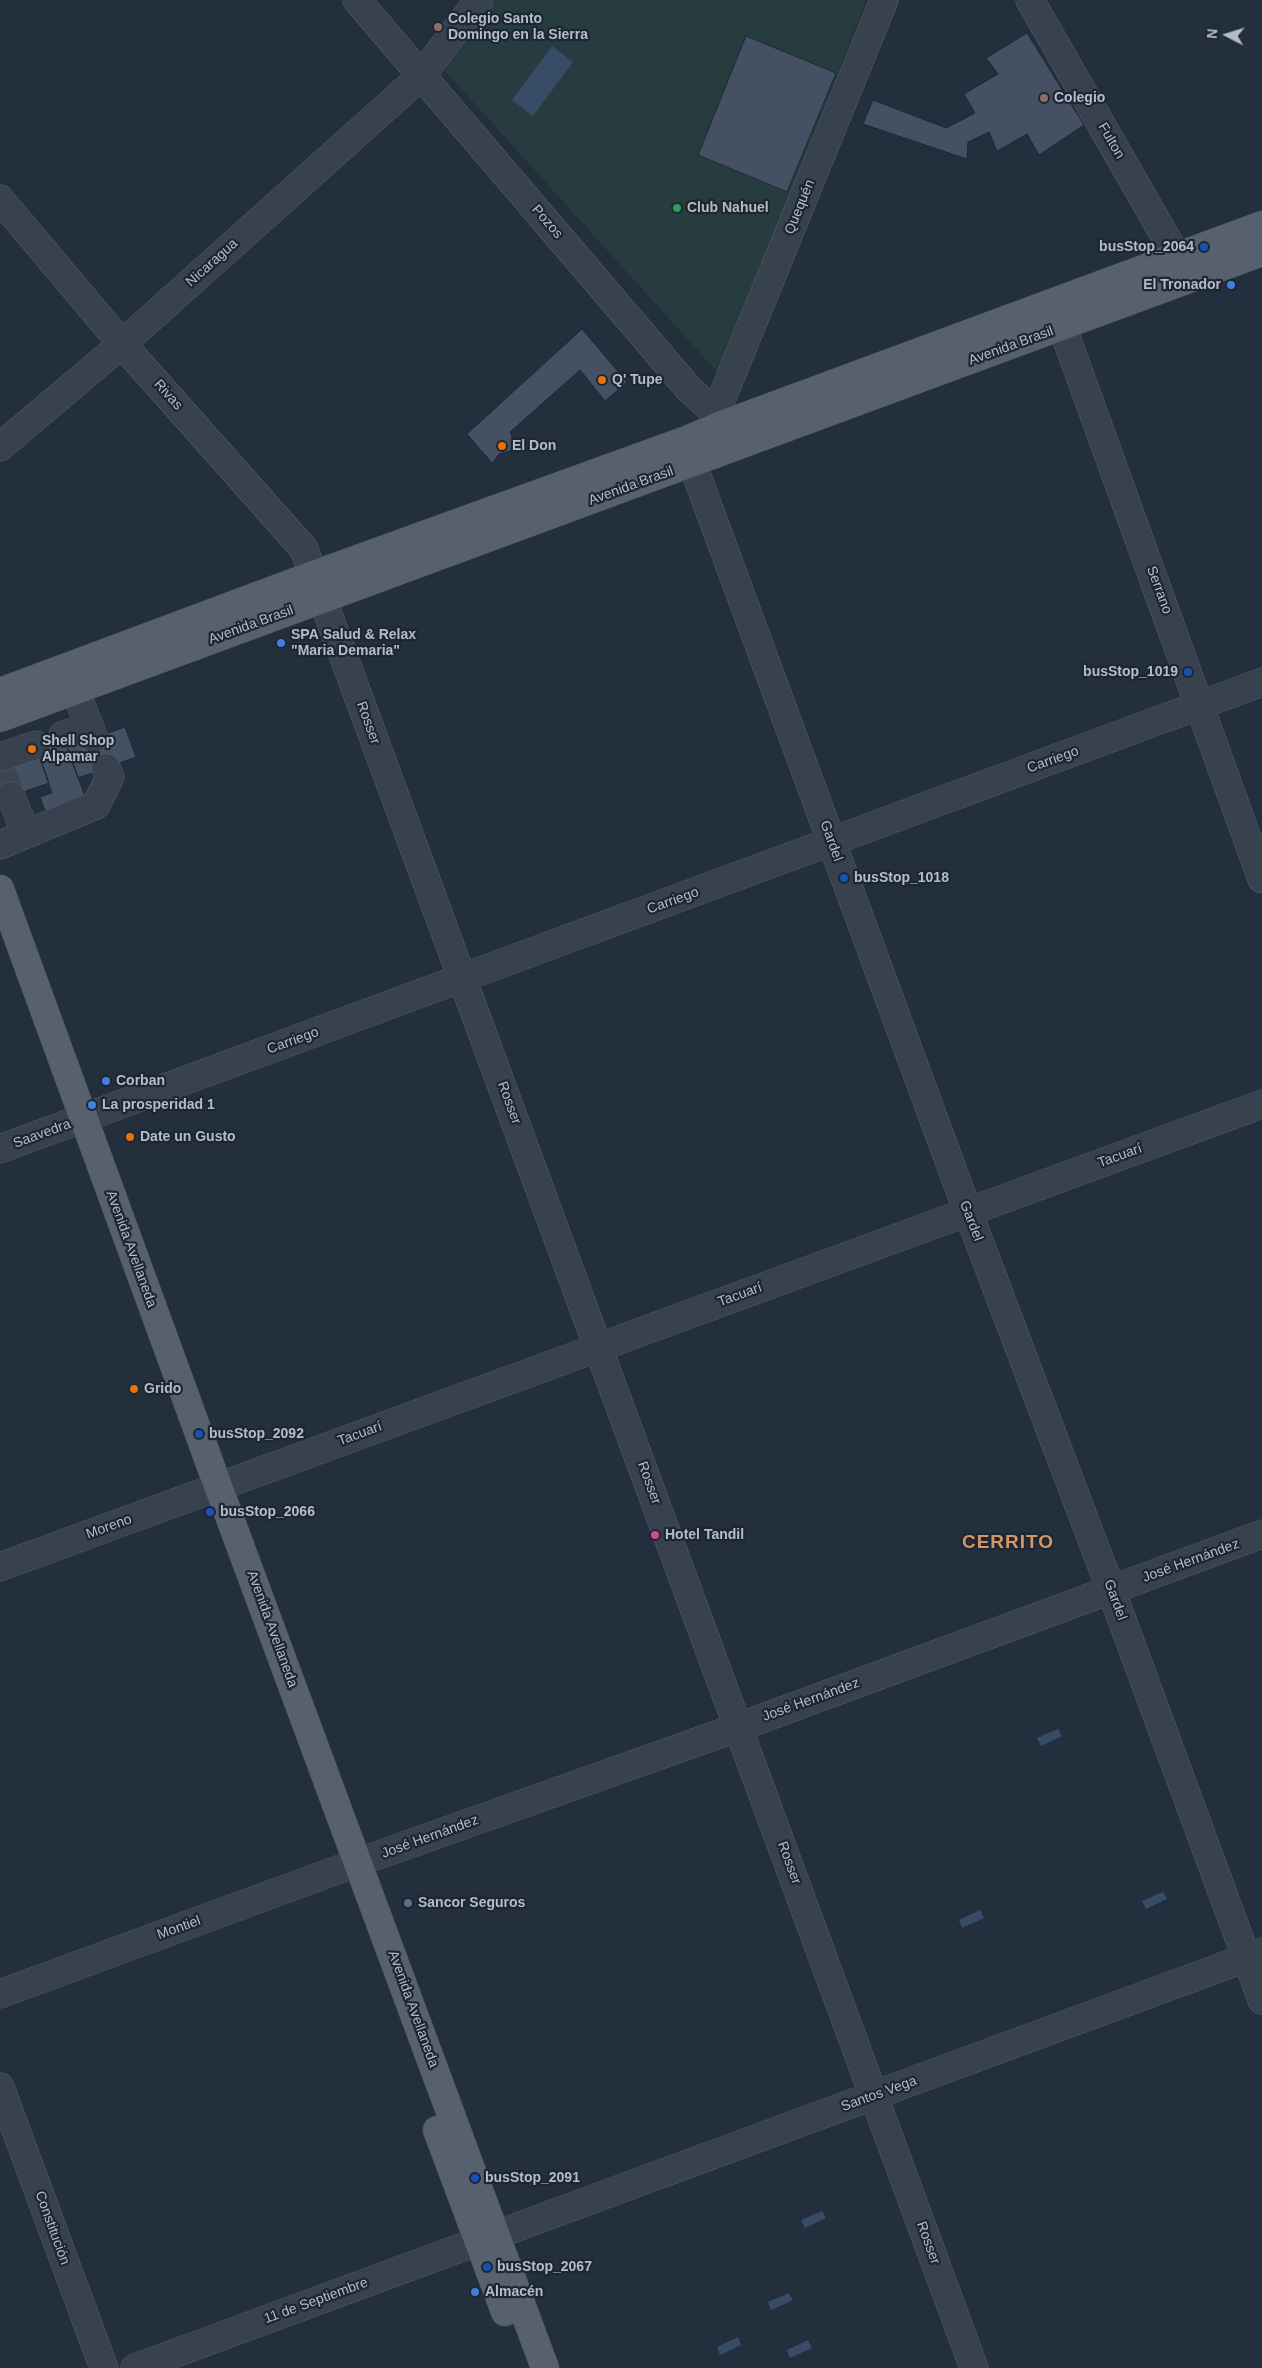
<!DOCTYPE html>
<meta charset="utf-8">
<style>
body{margin:0}
#map{position:relative;width:1262px;height:2368px;overflow:hidden;background:#242f3e;font-family:Arial,sans-serif}
canvas{display:block}
.north{position:absolute;left:1202px;top:10px;width:50px;height:50px;-webkit-text-stroke:4px #1d2633;paint-order:stroke;rotate:275deg;font-size:14px;font-weight:700;line-height:20px;text-align:center;color:#b4bcc9}
.north::after{content:'';display:block;margin:auto;width:18px;height:22px;background:#b4bcc9;clip-path:polygon(50% 0,100% 100%,50% 72%,0 100%)}
</style>
<div id="map">
<canvas width="1262" height="2368"></canvas>
<div class="north">N</div>
</div>
<script>
const g = document.querySelector('canvas').getContext('2d');
g.lineJoin = 'round';
function fillPath(path, color) {
  g.fillStyle = color;
  g.fill(path, 'evenodd');
}
function shape(rows) {
  const path = new Path2D();
  for (const r of rows) {
    path.moveTo(r[0], r[1]);
    for (let i = 2; i < r.length; i += 2) path.lineTo(r[i], r[i + 1]);
  }
  return path;
}
function strokePath(path, color, width, dash) {
  g.strokeStyle = color;
  g.lineWidth = width;
  g.lineCap = dash ? 'butt' : 'round';
  g.setLineDash(dash || []);
  g.stroke(path);
}
function label(font, color, halo, rows, align = 'center') {
  g.font = font + ' Arial,sans-serif';
  g.lineWidth = 4.5;
  g.setLineDash([]);
  g.textBaseline = 'middle';
  g.strokeStyle = halo;
  g.fillStyle = color;
  for (const [text, x, y, turn = 0] of rows) {
    g.save();
    g.translate(x, y);
    g.rotate((+turn || 0) * Math.PI / 180);
    g.textAlign = isNaN(turn) ? turn : align;
    if (halo) g.strokeText(text, 0, 0);
    g.fillText(text, 0, 0);
    g.restore();
  }
}
fillPath(shape([
 [495,0,866,0,719,374,445,71]
]), '#263c3f');
fillPath(shape([
 [552,46,573,62,533,116,512,100],
 [1058,1729,1062,1736,1041,1746,1037,1738],
 [1163,1892,1167,1899,1146,1909,1142,1901],
 [980,1910,984,1918,962,1928,959,1920],
 [822,2211,826,2218,805,2228,801,2220],
 [789,2293,793,2300,771,2310,768,2302],
 [738,2337,741,2345,720,2355,717,2347],
 [808,2340,812,2348,790,2358,787,2350]
]), '#394c67');
const building = shape([
 [1027,33,1084,125,1039,155,1027,134,997,151,989,132,968,142,967,159,863,124,873,100,946,128,975,113,964,94,998,74,986,58,1027,33],
 [746,36,836,73,787,192,698,155,746,36],
 [582,329,627,382,605,401,580,370,510,432,517,449,499,454,492,463,467,434,582,329],
 [125,727,136,757,78,778,67,748,125,727],
 [61,729,85,797,45,811,40,797,52,793,33,738,61,729],
 [39,756,49,783,0,800,0,770,39,756]
]);
fillPath(building, '#455162');
strokePath(building, '#1f2835', 1);
strokePath(shape([
 [1,769,11,796]
]), '#3a4453', 28, [28, 14]);
const minor = shape([
 [357,0,689,389,710,408,715,415,727,447],
 [1030,0,1177,257],
 [0,199,122,344,304,549,974,2368],
 [1054,304,1262,879],
 [715,415,884,0],
 [684,441,968,1212,1111,1590,1262,2000],
 [0,447,122,344,421,76,479,0],
 [75,690,94,738],
 [63,735,89,727],
 [0,757,36,745],
 [11,796,26,834],
 [0,845,96,805,110,777,106,768],
 [0,1149,1262,682],
 [0,1567,1262,1104],
 [0,1994,359,1862,739,1727,1262,1534],
 [0,2087,104,2368],
 [135,2368,1262,1952]
]);
const major = shape([
 [0,692,313,575,684,441,719,426,1262,225],
 [0,718,1262,252],
 [0,889,218,1486,545,2368],
 [437,2130,505,2312]
]);
strokePath(minor, '#565f6c', 29);
strokePath(major, '#414a57', 29);
strokePath(minor, '#38414e', 28);
strokePath(major, '#56606e', 28);
for (const [x, y, r, color] of [
 [438,27,5,"#8d6e63"],
 [1044,98,5,"#8d6e63"],
 [677,208,5,"#2e9e5b"],
 [1204,247,5,"#1a4fb4"],
 [1231,285,5,"#3f7fe0"],
 [602,380,5,"#e8710a"],
 [502,446,5,"#e8710a"],
 [281,643,5,"#3f7fe0"],
 [1188,672,5,"#1a4fb4"],
 [32,749,5,"#e8710a"],
 [844,878,5,"#1a4fb4"],
 [106,1081,5,"#3f7fe0"],
 [92,1105,5,"#3f7fe0"],
 [130,1137,5,"#e8710a"],
 [134,1389,5,"#e8710a"],
 [199,1434,5,"#1a4fb4"],
 [210,1512,5,"#1a4fb4"],
 [655,1535,5,"#d1479c"],
 [408,1903,5,"#5c6f8a"],
 [475,2178,5,"#1a4fb4"],
 [487,2267,5,"#1a4fb4"],
 [475,2292,5,"#3f7fe0"]
]) {
  const dot = new Path2D();
  dot.arc(x, y, r, 0, 2 * Math.PI);
  g.fillStyle = color;
  g.fill(dot);
  strokePath(dot, '#1d2633', 2);
}
label('bold 14px', '#b4bcc9', '#1d2633', [
 ["Colegio Santo",448,19],
 ["Domingo en la Sierra",448,35],
 ["Colegio",1054,98],
 ["Club Nahuel",687,208],
 ["busStop_2064",1194,247,"right"],
 ["El Tronador",1221,285,"right"],
 ["Q' Tupe",612,380],
 ["El Don",512,446],
 ["SPA Salud & Relax",291,635],
 ["\"Maria Demaria\"",291,651],
 ["busStop_1019",1178,672,"right"],
 ["Shell Shop",42,741],
 ["Alpamar",42,757],
 ["busStop_1018",854,878],
 ["Corban",116,1081],
 ["La prosperidad 1",102,1105],
 ["Date un Gusto",140,1137],
 ["Grido",144,1389],
 ["busStop_2092",209,1434],
 ["busStop_2066",220,1512],
 ["Hotel Tandil",665,1535],
 ["Sancor Seguros",418,1903],
 ["busStop_2091",485,2178],
 ["busStop_2067",497,2267],
 ["Almacén",485,2292]
], 'left');
label('14px', '#b4bcc9', '#1d2633', [
 ["Fulton",1111,141,60],
 ["Quequén",800,207,-68],
 ["Pozos",547,222,49],
 ["Nicaragua",212,263,-42],
 ["Avenida Brasil",1011,346,-20],
 ["Rivas",168,395,48],
 ["Avenida Brasil",631,486,-20],
 ["Serrano",1159,590,70],
 ["Avenida Brasil",251,625,-20],
 ["Rosser",368,723,70],
 ["Carriego",1053,760,-20],
 ["Gardel",831,841,70],
 ["Carriego",673,901,-20],
 ["Carriego",293,1041,-20],
 ["Rosser",509,1103,70],
 ["Saavedra",42,1134,-20],
 ["Tacuarí",1120,1156,-20],
 ["Gardel",971,1221,69],
 ["Avenida Avellaneda",131,1249,70],
 ["Tacuarí",740,1295,-20],
 ["Tacuarí",360,1434,-20],
 ["Rosser",649,1483,70],
 ["Moreno",109,1527,-20],
 ["José Hernández",1191,1561,-20],
 ["Gardel",1115,1600,70],
 ["Avenida Avellaneda",272,1629,70],
 ["José Hernández",811,1700,-20],
 ["José Hernández",430,1837,-20],
 ["Rosser",789,1863,70],
 ["Montiel",179,1928,-20],
 ["Avenida Avellaneda",413,2009,70],
 ["Santos Vega",879,2094,-20],
 ["Constitución",52,2228,70],
 ["Rosser",928,2243,70],
 ["11 de Septiembre",316,2301,-20]
]);
g.letterSpacing = '1px';
label('bold 19px', '#d59563', '#1d2633', [
 ["CERRITO",1008,1543]
]);
g.letterSpacing = '0px';
</script>
